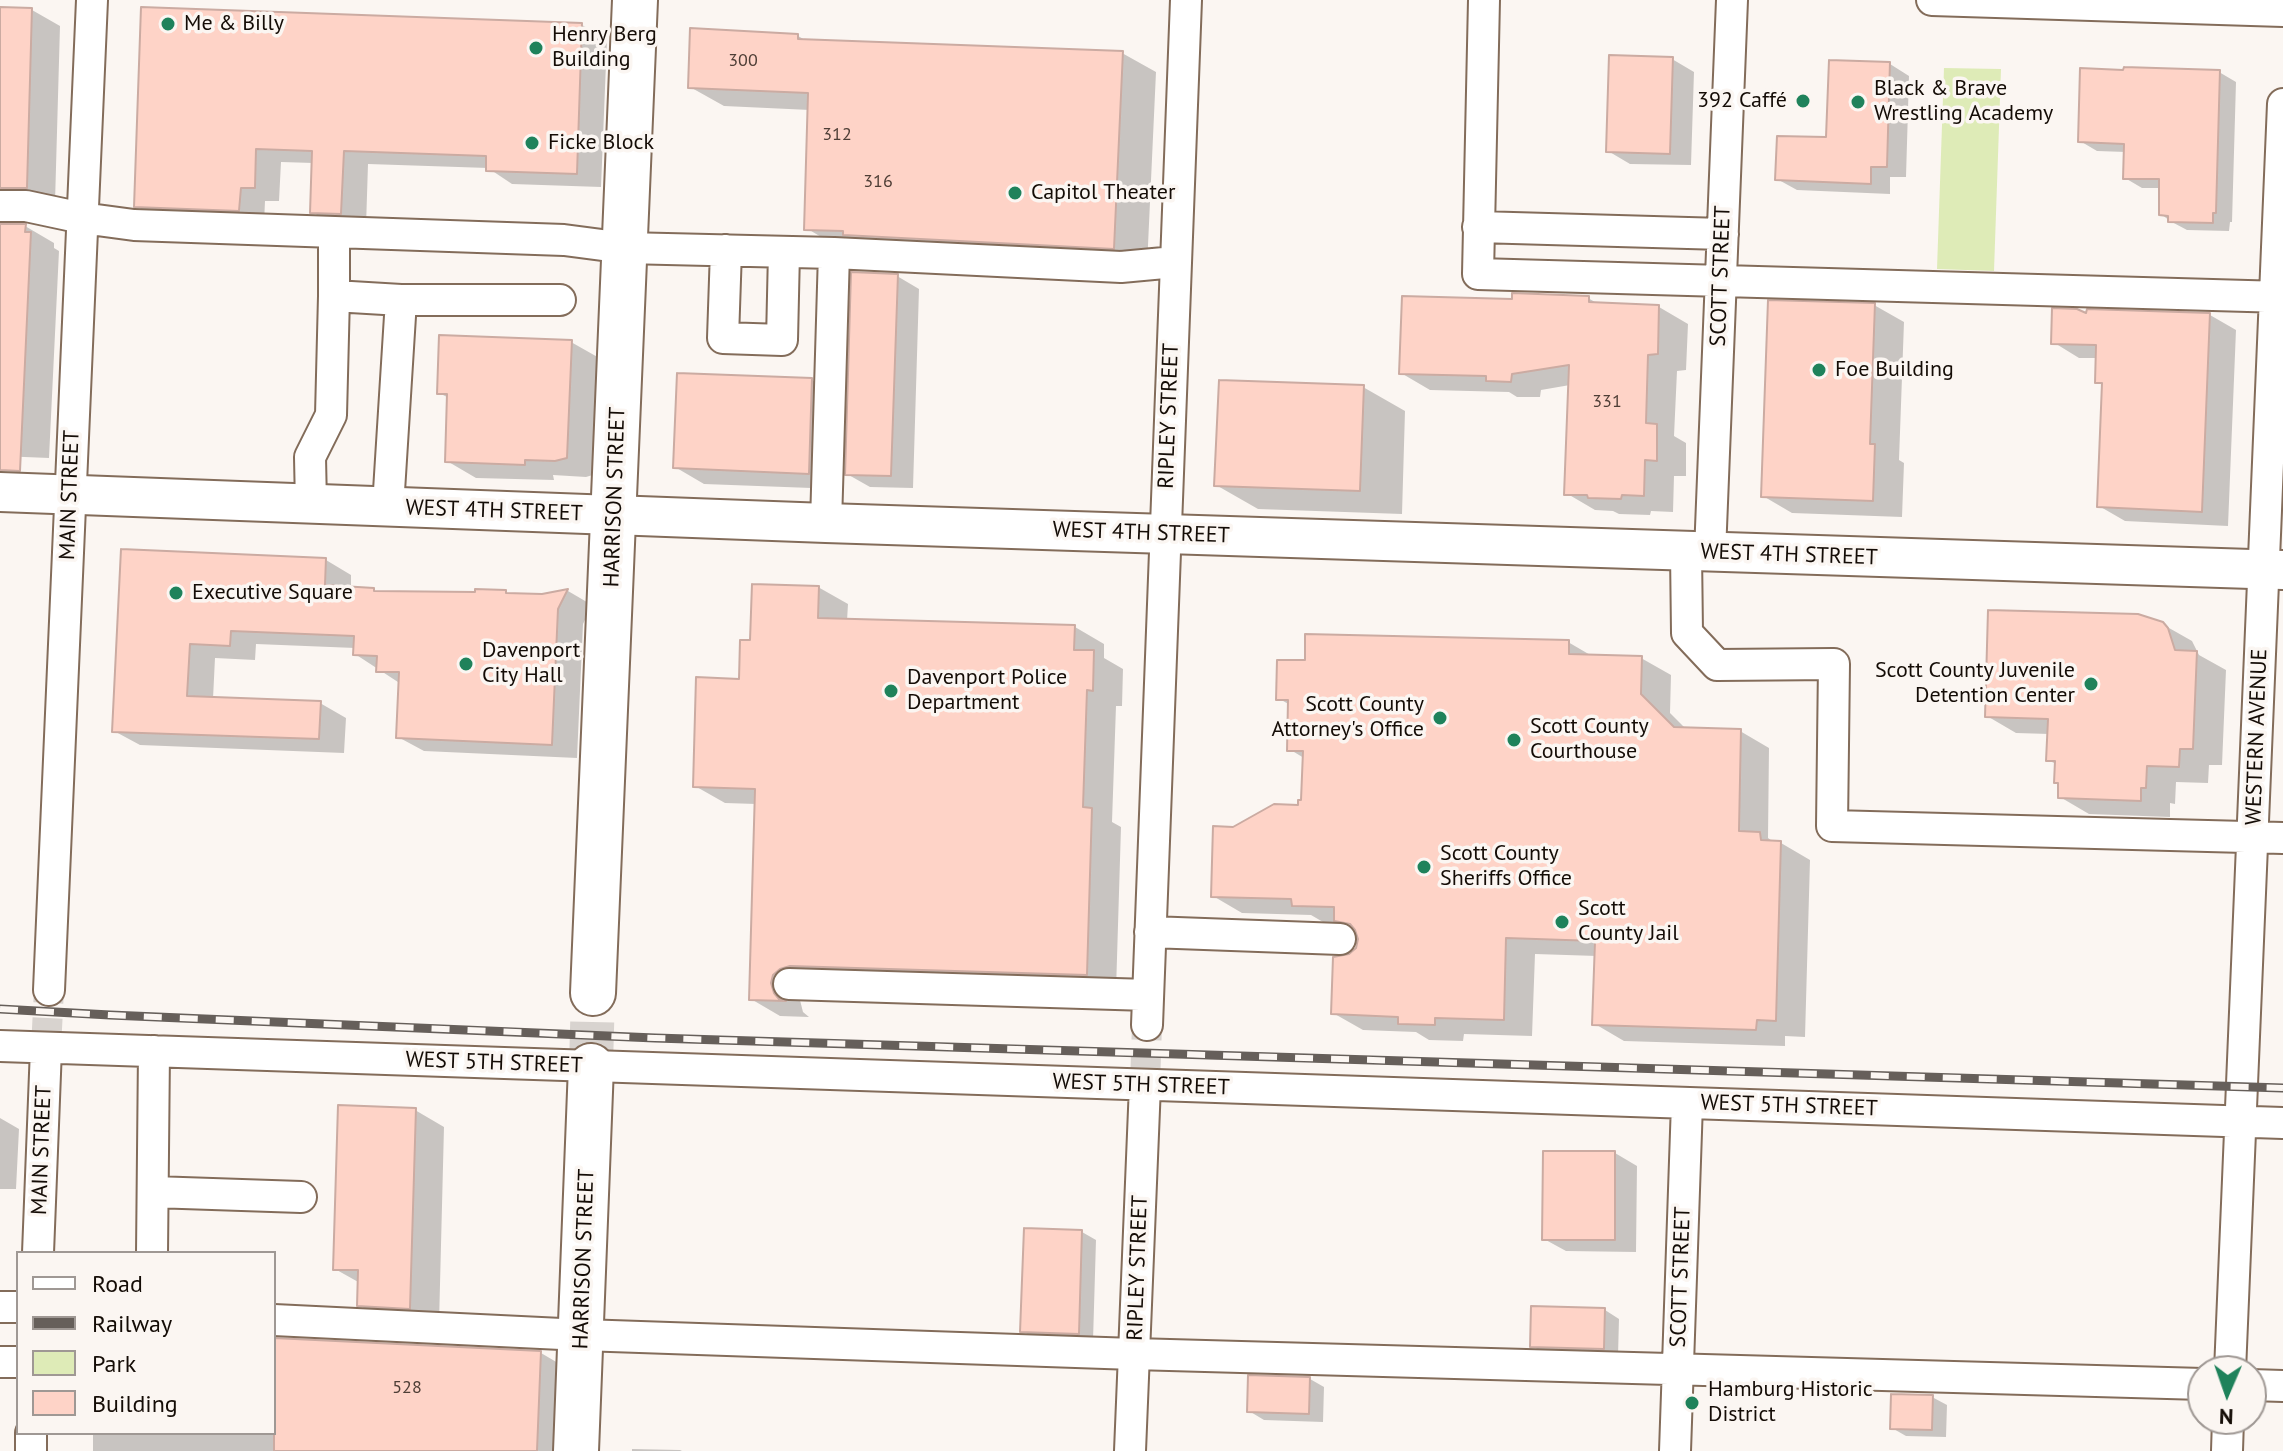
<!DOCTYPE html>
<meta charset="utf-8">
<style>
body{margin:0}
#map{position:relative;width:2283px;height:1451px;overflow:hidden;background:#fbf6f2;font-family:"PT Sans",sans-serif}
canvas{display:block}
.legend{position:absolute;left:16px;top:1251px;width:260px;height:184px;box-sizing:border-box;background:#fbf6f2;border:2px solid #9f9894;margin:0;padding:10px 14px;list-style:none;font-size:24px;color:#140c06}
.legend li{display:flex;align-items:center;gap:16px;height:40px}
.legend b{width:40px;border:2px solid #9f9894}
.north{position:absolute;left:2187px;top:1355px;width:80px;height:80px;box-sizing:border-box;background:#fbf6f2;border:2px solid #9f9894;border-radius:50%;rotate:182deg;font-size:22px;font-weight:700;line-height:32px;text-align:center;color:#140c06}
.north::after{content:'';display:block;margin:auto;width:28px;height:36px;background:#1f825b;clip-path:polygon(50% 0,100% 100%,50% 72%,0 100%)}
</style>
<div id="map">
<canvas width="2283" height="1451"></canvas>
<ul class="legend">
<li><b style="height:10px;background:#fff"></b>Road</li>
<li><b style="height:10px;background:#665f5a"></b>Railway</li>
<li><b style="height:22px;background:#deebb7"></b>Park</li>
<li><b style="height:22px;background:#fed3c7"></b>Building</li>
</ul>
<div class="north">N</div>
</div>
<script>
const g = document.querySelector('canvas').getContext('2d');
g.lineJoin = 'round';
function fillPath(path, color) {
  g.fillStyle = color;
  g.fill(path, 'evenodd');
}
function shape(rows) {
  const path = new Path2D();
  for (const r of rows) {
    path.moveTo(r[0], r[1]);
    for (let i = 2; i < r.length; i += 2) path.lineTo(r[i], r[i + 1]);
  }
  return path;
}
function strokePath(path, color, width, dash) {
  g.strokeStyle = color;
  g.lineWidth = width;
  g.lineCap = dash ? 'butt' : 'round';
  g.setLineDash(dash || []);
  g.stroke(path);
}
function label(font, color, halo, rows, align = 'center') {
  g.font = font + ' "PT Sans",sans-serif';
  g.lineWidth = 7;
  g.setLineDash([]);
  g.textBaseline = 'middle';
  g.strokeStyle = halo;
  g.fillStyle = color;
  for (const [text, x, y, turn = 0] of rows) {
    g.save();
    g.translate(x, y);
    g.rotate((+turn || 0) * Math.PI / 180);
    g.textAlign = isNaN(turn) ? turn : align;
    if (halo) g.strokeText(text, 0, 0);
    g.fillText(text, 0, 0);
    g.restore();
  }
}
fillPath(shape([
 [1944,68,2001,69,1994,271,1937,269]
]), '#deebb7');
fillPath(shape([
 [0,9,32,10,60,26,55,203,13,213,10,223,11,225,25,226,54,243,54,248,59,251,49,458,0,456],
 [143,9,582,25,607,39,601,187,512,184,488,168,368,164,366,227,337,226,312,212,313,163,281,162,279,201,265,201,264,224,161,220,136,206],
 [798,36,807,41,1122,53,1156,72,1147,267,840,248,806,228,810,110,724,106,690,87],
 [1672,59,1694,72,1691,165,1630,164,1608,151],
 [1890,64,1909,76,1906,177,1890,177,1890,194,1797,190,1777,179,1828,139],
 [2125,72,2219,72,2236,82,2232,222,2230,222,2229,231,2187,230,2170,221,2161,214,2161,188,2142,188,2125,178,2126,152,2097,151,2080,141],
 [897,276,919,289,913,488,870,487,847,474],
 [1588,298,1600,305,1659,307,1688,324,1686,370,1677,371,1674,436,1686,443,1686,476,1674,476,1673,512,1651,511,1650,515,1619,514,1613,511,1595,510,1566,493,1570,385,1541,390,1540,397,1517,397,1509,392,1430,390,1401,373,1514,301],
 [1874,305,1904,322,1899,460,1904,463,1902,517,1792,513,1763,496],
 [2210,315,2236,330,2228,526,2125,521,2099,506,2104,386,2097,382,2098,358,2079,358,2053,342,2087,316],
 [571,342,601,359,596,474,586,477,553,475,554,480,476,478,447,461,449,398,439,393],
 [812,380,841,396,838,489,704,484,675,467],
 [1363,387,1405,411,1402,514,1258,509,1216,485],
 [123,551,326,560,351,575,351,589,374,590,378,593,506,592,512,596,542,596,568,591,592,605,583,624,577,758,424,751,398,737,401,684,355,654,355,648,256,644,255,660,215,658,213,699,320,703,346,718,344,753,140,745,114,731],
 [818,587,848,604,847,621,1075,627,1104,644,1104,658,1123,669,1122,706,1116,706,1112,822,1121,827,1116,991,802,992,800,1000,803,1012,809,1017,780,1016,751,999,756,804,725,803,695,786,741,681,752,642],
 [2162,624,2192,641,2199,655,2226,670,2222,765,2209,765,2208,783,2176,782,2175,804,2170,803,2170,817,2089,814,2060,797,2056,764,2048,760,2049,734,2016,733,1987,716],
 [1568,642,1592,656,1641,658,1671,675,1670,713,1687,730,1740,731,1769,748,1768,838,1775,843,1781,843,1810,860,1805,1037,1785,1036,1785,1046,1624,1041,1595,1024,1597,956,1535,954,1532,1036,1464,1034,1463,1041,1429,1040,1416,1032,1363,1030,1333,1013,1350,956,1357,949,1360,939,1358,933,1340,922,1323,922,1311,915,1242,913,1213,896,1234,829,1300,808,1303,802,1304,758,1289,749,1290,705,1278,698,1307,662],
 [415,1110,444,1127,439,1324,388,1322,359,1305,360,1283,335,1269],
 [0,1118,19,1129,16,1189,0,1189],
 [1615,1153,1637,1166,1636,1252,1566,1251,1544,1239],
 [1082,1232,1096,1240,1093,1341,1037,1339,1022,1331],
 [1605,1310,1619,1319,1618,1356,1546,1354,1532,1346],
 [274,1340,541,1353,570,1370,567,1451,93,1451,93,1433,274,1433],
 [1310,1379,1324,1387,1323,1422,1264,1420,1249,1411],
 [1932,1397,1947,1405,1946,1437,1906,1436,1892,1428],
 [632,1449,680,1450,682,1451,632,1451]
]), '#0003');
const building = shape([
 [0,7,32,8,27,188,0,188,0,7],
 [141,7,582,23,577,174,486,171,486,156,344,151,341,214,310,213,312,151,256,149,255,188,241,188,239,211,134,207,141,7],
 [690,28,798,34,798,39,1123,51,1114,249,843,235,843,231,804,230,808,93,688,88,690,28],
 [1609,55,1673,57,1670,154,1606,152,1609,55],
 [1829,60,1890,62,1887,167,1871,167,1871,184,1775,180,1777,136,1826,137,1829,60],
 [2124,67,2220,70,2216,213,2213,213,2213,223,2168,222,2168,216,2159,215,2159,179,2123,179,2124,144,2078,142,2080,68,2123,70,2124,67],
 [0,224,26,224,25,232,31,232,20,471,0,470,0,224],
 [851,272,898,274,891,476,845,475,851,272],
 [1512,293,1589,296,1589,302,1659,305,1658,354,1648,355,1646,423,1657,424,1657,461,1645,460,1644,496,1622,495,1621,499,1588,498,1587,495,1564,495,1569,365,1512,374,1511,382,1486,381,1486,376,1399,374,1402,296,1512,299,1512,293],
 [1768,300,1875,303,1870,444,1875,444,1873,501,1761,497,1768,300],
 [2052,308,2077,309,2086,313,2087,309,2210,313,2202,512,2097,507,2102,383,2095,383,2096,345,2051,344,2052,308],
 [439,335,572,340,567,458,555,461,525,460,525,465,445,462,447,394,437,394,439,335],
 [677,373,812,378,809,474,673,468,677,373],
 [1219,380,1364,385,1360,491,1214,486,1219,380],
 [121,549,326,558,325,585,374,588,374,591,475,592,475,589,506,590,506,593,542,594,568,589,558,609,552,745,396,738,399,672,376,672,377,656,353,655,354,636,231,631,230,646,190,644,187,696,321,701,319,739,112,732,121,549],
 [752,584,819,586,818,618,1075,625,1074,650,1094,650,1093,691,1087,690,1083,807,1092,808,1087,975,790,966,780,969,773,975,771,983,774,993,779,999,786,1001,749,1000,755,789,693,787,696,677,739,679,740,640,750,640,752,584],
 [1988,610,2138,614,2163,622,2168,628,2175,650,2197,651,2193,749,2180,749,2179,767,2147,766,2146,788,2141,788,2141,801,2058,798,2058,783,2054,783,2055,761,2046,761,2048,719,1985,717,1988,610],
 [1305,634,1569,640,1569,654,1642,656,1641,694,1674,727,1741,729,1739,831,1760,832,1761,840,1781,841,1776,1021,1757,1020,1756,1030,1592,1025,1595,941,1506,938,1504,1020,1435,1018,1435,1025,1398,1024,1398,1017,1331,1014,1333,957,1349,954,1356,948,1358,939,1355,930,1350,924,1334,921,1334,907,1292,906,1291,899,1211,897,1213,826,1233,827,1274,804,1298,805,1298,800,1301,800,1303,751,1287,751,1288,700,1276,700,1277,660,1305,660,1305,634],
 [338,1105,416,1108,410,1309,357,1306,358,1270,333,1270,338,1105],
 [1543,1151,1615,1151,1615,1240,1542,1240,1543,1151],
 [1024,1228,1082,1230,1079,1334,1020,1332,1024,1228],
 [1531,1306,1605,1308,1604,1349,1530,1347,1531,1306],
 [274,1338,541,1351,537,1451,274,1451,274,1338],
 [1248,1375,1310,1377,1309,1414,1247,1412,1248,1375],
 [1891,1394,1933,1395,1932,1430,1890,1429,1891,1394]
]);
fillPath(building, '#fed3c7');
strokePath(building, '#cbaba2', 2);
strokePath(shape([
 [46,1048,49,990],
 [1145,1085,1147,1025]
]), '#d8d3cf', 30, [30, 15]);
strokePath(shape([
 [591,1066,593,993]
]), '#d8d3cf', 44, [44, 22]);
const minor = shape([
 [1484,0,1478,274,2283,297],
 [1932,0,2283,11],
 [0,206,26,206,82,218,134,225,564,240,625,248,834,253,1121,267,1175,262],
 [1478,227,1723,234],
 [334,232,334,296],
 [726,250,723,338,782,340,784,252],
 [311,505,310,457,331,415,334,296,401,300],
 [388,507,401,300,560,300],
 [826,523,834,253],
 [1686,552,1687,633,1717,665,1834,664,1832,826,2283,838],
 [1710,553,1732,0],
 [1150,932,1340,939],
 [789,984,1148,995],
 [49,990,92,0],
 [1147,1025,1186,0],
 [0,1046,2283,1123],
 [153,1192,301,1197],
 [38,1253,46,1048],
 [152,1253,154,1051],
 [0,1307,18,1307],
 [274,1320,582,1335,1134,1354,2203,1384],
 [0,1362,18,1362],
 [2230,1371,2283,104],
 [2251,1385,2283,1386],
 [31,1451,31,1433],
 [1130,1451,1145,1085],
 [1675,1451,1687,1103],
 [2227,1451,2228,1419]
]);
const major = shape([
 [0,492,826,523,2283,570]
]);
const highway = shape([
 [593,993,635,0],
 [576,1451,591,1066]
]);
strokePath(minor, '#836c5a', 34);
strokePath(major, '#836c5a', 42);
strokePath(highway, '#836c5a', 48);
strokePath(minor, '#fff', 30);
strokePath(major, '#fff', 38);
strokePath(highway, '#fff', 44);
const rail = shape([
 [0,1009,110,1015,655,1038,2283,1088]
]);
strokePath(rail, '#665f5a', 9);
strokePath(rail, '#fbf6f2', 6, [18]);
for (const [x, y, r, color] of [
 [168,24,8,"#1f825b"],
 [536,48,8,"#1f825b"],
 [1803,101,8,"#1f825b"],
 [1858,102,8,"#1f825b"],
 [532,143,8,"#1f825b"],
 [1015,193,8,"#1f825b"],
 [1819,370,8,"#1f825b"],
 [176,593,8,"#1f825b"],
 [466,664,8,"#1f825b"],
 [2091,684,8,"#1f825b"],
 [891,691,8,"#1f825b"],
 [1440,718,8,"#1f825b"],
 [1514,740,8,"#1f825b"],
 [1424,867,8,"#1f825b"],
 [1562,922,8,"#1f825b"],
 [1692,1403,8,"#1f825b"]
]) {
  const dot = new Path2D();
  dot.arc(x, y, r, 0, 2 * Math.PI);
  g.fillStyle = color;
  g.fill(dot);
  strokePath(dot, '#fbf6f2', 3);
}
label('18px', '#4e3e36', null, [
 ["300",743,61],
 ["312",837,135],
 ["316",878,182],
 ["331",1607,402],
 ["528",407,1388]
]);
label('22px', '#140c06', '#fbf6f2', [
 ["Me & Billy",184,24],
 ["Henry Berg",552,35],
 ["Building",552,60],
 ["Black & Brave",1874,89],
 ["Wrestling Academy",1874,114],
 ["392 Caffé",1787,101,"right"],
 ["Ficke Block",548,143],
 ["Capitol Theater",1031,193],
 ["Foe Building",1835,370],
 ["Executive Square",192,593],
 ["Davenport",482,651],
 ["City Hall",482,676],
 ["Scott County Juvenile",2075,671,"right"],
 ["Detention Center",2075,696,"right"],
 ["Davenport Police",907,678],
 ["Department",907,703],
 ["Scott County",1424,705,"right"],
 ["Attorney's Office",1424,730,"right"],
 ["Scott County",1530,727],
 ["Courthouse",1530,752],
 ["Scott County",1440,854],
 ["Sheriffs Office",1440,879],
 ["Scott",1578,909],
 ["County Jail",1578,934],
 ["Hamburg Historic",1708,1390],
 ["District",1708,1415]
], 'left');
label('22px', '#140c06', '#fbf6f2', [
 ["SCOTT STREET",1721,276,-88],
 ["RIPLEY STREET",1169,416,-88],
 ["MAIN STREET",70,495,-88],
 ["HARRISON STREET",615,497,-88],
 ["WEST 4TH STREET",494,511,2],
 ["WEST 4TH STREET",1141,533,2],
 ["WEST 4TH STREET",1789,555,2],
 ["WESTERN AVENUE",2257,737,-88],
 ["WEST 5TH STREET",494,1063,2],
 ["WEST 5TH STREET",1141,1085,2],
 ["WEST 5TH STREET",1789,1106,2],
 ["MAIN STREET",42,1150,-88],
 ["HARRISON STREET",584,1259,-88],
 ["RIPLEY STREET",1138,1268,-88],
 ["SCOTT STREET",1681,1277,-88]
]);
</script>
